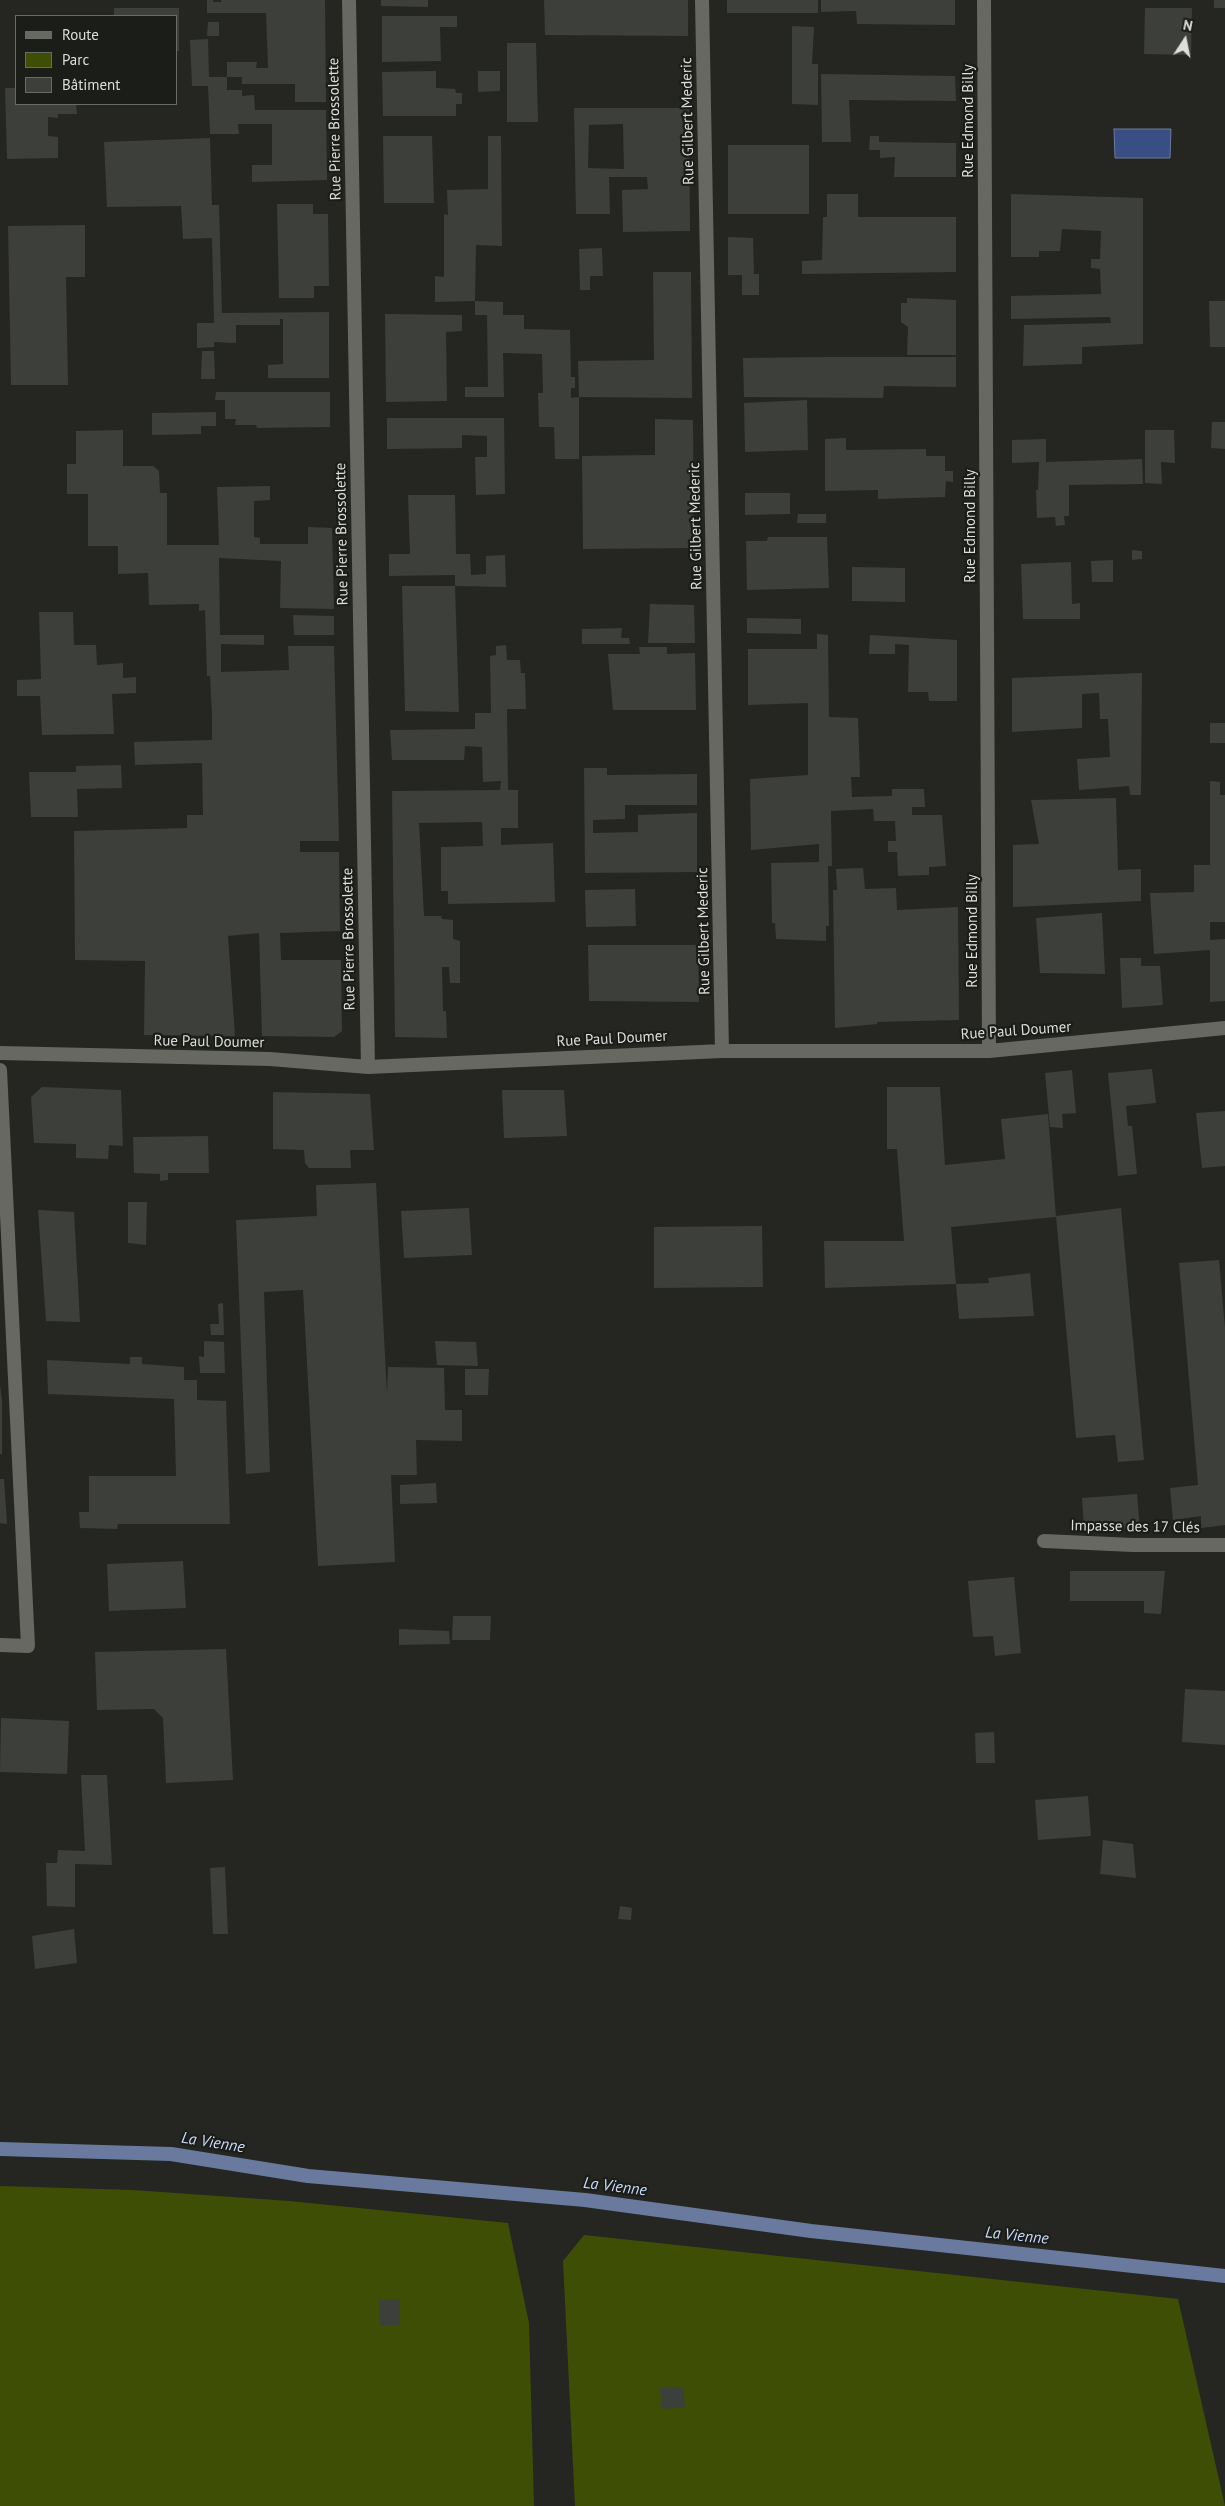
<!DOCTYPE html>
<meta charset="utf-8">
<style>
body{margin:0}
#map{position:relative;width:1225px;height:2506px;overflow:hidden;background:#252621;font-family:"PT Sans",sans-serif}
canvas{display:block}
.legend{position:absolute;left:15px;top:15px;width:162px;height:90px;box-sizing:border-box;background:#1b1d18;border:1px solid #696b66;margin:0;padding:6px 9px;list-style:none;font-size:15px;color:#dedfdc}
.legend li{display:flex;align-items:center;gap:10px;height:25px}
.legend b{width:25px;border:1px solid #696b66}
.north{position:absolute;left:1160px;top:15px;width:50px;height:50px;-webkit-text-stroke:4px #1b1d18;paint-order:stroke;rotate:11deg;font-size:14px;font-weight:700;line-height:20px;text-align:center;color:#dedfdc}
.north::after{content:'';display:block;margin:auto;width:18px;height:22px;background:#dedfdc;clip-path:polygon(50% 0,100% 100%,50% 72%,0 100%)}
</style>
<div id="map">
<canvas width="1225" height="2506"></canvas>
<ul class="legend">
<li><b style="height:6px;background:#666861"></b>Route</li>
<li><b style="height:14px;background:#3e4e05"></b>Parc</li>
<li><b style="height:14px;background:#3d3f3a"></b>Bâtiment</li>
</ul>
<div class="north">N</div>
</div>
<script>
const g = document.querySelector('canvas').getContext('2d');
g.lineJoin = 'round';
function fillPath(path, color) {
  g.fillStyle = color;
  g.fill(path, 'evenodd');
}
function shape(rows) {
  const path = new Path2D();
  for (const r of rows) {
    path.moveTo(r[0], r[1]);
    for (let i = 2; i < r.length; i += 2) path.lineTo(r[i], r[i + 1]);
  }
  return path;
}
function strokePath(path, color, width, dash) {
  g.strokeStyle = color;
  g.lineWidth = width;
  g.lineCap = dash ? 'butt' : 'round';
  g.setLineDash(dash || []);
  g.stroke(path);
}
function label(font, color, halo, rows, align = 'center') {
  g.font = font + ' "PT Sans",sans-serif';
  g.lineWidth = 4.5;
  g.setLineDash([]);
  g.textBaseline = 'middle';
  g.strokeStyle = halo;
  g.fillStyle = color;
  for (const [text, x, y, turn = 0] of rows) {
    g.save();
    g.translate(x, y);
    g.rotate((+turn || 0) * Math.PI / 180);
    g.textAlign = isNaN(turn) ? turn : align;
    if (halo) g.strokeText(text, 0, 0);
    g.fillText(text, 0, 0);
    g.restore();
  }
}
fillPath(shape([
 [0,2186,133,2190,289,2201,508,2223,529,2323,534,2506,0,2506],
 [584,2235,1178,2299,1225,2506,575,2506,563,2261]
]), '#3e4e05');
const water = shape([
 [1114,129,1171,129,1170,158,1115,158,1114,129]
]);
fillPath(water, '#394e85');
strokePath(water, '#6a7a9f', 1);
strokePath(shape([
 [0,2149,171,2154,308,2176,585,2200,811,2231,1225,2276]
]), '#6a7a9f', 14);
fillPath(shape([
 [207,0,213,0,213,2,221,2,221,0,325,0,326,102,295,102,295,84,242,84,242,77,227,77,227,90,242,90,242,96,254,95,255,110,326,110,327,180,252,182,252,165,272,165,272,124,238,124,239,134,210,134,208,86,192,86,190,40,208,39,209,77,227,77,227,62,257,62,256,68,268,68,266,13,207,13],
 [381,0,428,0,428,7,381,6],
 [544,0,688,0,688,36,545,35],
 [727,0,818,0,818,13,727,13],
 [821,0,955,0,955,25,857,24,856,11,821,12],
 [1214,0,1225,0,1225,8,1214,8],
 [114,8,179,8,179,51,176,51,176,16,114,16],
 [1145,8,1192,8,1191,55,1144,54],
 [382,16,457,16,457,27,440,27,441,61,382,62],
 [208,22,219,22,219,36,207,36],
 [792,26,814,27,812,64,818,64,818,105,792,104],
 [507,43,536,43,538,122,507,122],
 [436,71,436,88,455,89,456,93,462,93,462,104,456,104,456,116,383,116,382,72],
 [478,71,500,71,500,91,478,92],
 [821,74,955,76,956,101,849,100,851,142,822,142],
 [5,88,16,88,16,104,76,104,77,114,58,114,58,118,48,117,48,136,58,137,58,158,7,159],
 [574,108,689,108,690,231,623,232,622,190,648,189,647,177,609,177,610,214,576,214],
 [623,124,624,169,588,168,589,125],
 [383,136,432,136,434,203,384,203],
 [488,136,501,136,502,246,476,245,475,301,435,302,435,276,444,277,444,214,448,215,447,190,488,189],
 [870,136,879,136,879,142,956,143,956,177,894,177,895,157,880,158,880,150,869,150],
 [210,138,212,205,219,205,222,313,329,312,329,378,268,378,268,365,283,364,283,319,280,319,280,325,236,325,236,343,214,342,214,347,197,348,197,323,214,323,212,238,183,239,181,206,107,207,104,142],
 [728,145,809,145,809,214,728,214],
 [827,194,858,194,858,217,956,217,956,272,802,274,802,261,822,260,823,217,827,217],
 [1011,194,1143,198,1143,344,1082,347,1082,364,1023,366,1024,325,1111,323,1110,317,1011,319,1011,296,1101,294,1100,269,1091,268,1091,259,1100,259,1101,231,1062,229,1060,251,1039,251,1039,257,1011,257],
 [277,204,313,204,313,214,328,214,329,286,314,286,314,298,279,298],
 [85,225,85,277,66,277,68,385,11,385,8,226],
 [728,237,753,238,754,274,759,274,759,295,742,295,742,275,728,275],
 [602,248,603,276,590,276,590,290,580,290,579,249],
 [653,272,691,272,692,398,579,397,579,459,555,459,554,427,539,427,538,393,543,393,542,354,503,353,504,397,465,397,465,387,488,387,487,315,475,315,475,301,503,302,503,315,524,315,524,329,570,330,571,377,575,377,575,388,571,388,571,398,579,397,578,361,654,360],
 [907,298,956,300,956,355,907,355,908,327,901,322,901,303,907,303],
 [1209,301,1225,301,1225,347,1210,347],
 [385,314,462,315,462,331,446,332,447,401,386,402],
 [202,351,214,351,215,379,201,379],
 [826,357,956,357,956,387,884,386,883,398,744,397,743,358],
 [216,392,330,392,330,427,257,428,256,425,235,425,236,419,225,419,225,400,215,400],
 [807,400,808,450,745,452,744,403],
 [216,412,216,426,201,426,201,434,152,435,152,413],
 [387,418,504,418,505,494,476,495,475,457,487,457,487,436,462,435,462,448,387,449],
 [655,419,693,420,694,548,583,549,582,456,655,455],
 [1212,422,1225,422,1225,449,1211,448],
 [123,430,123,466,153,466,159,471,160,493,167,493,167,545,219,545,217,487,270,486,270,500,254,501,254,537,260,538,260,544,308,544,308,527,332,528,334,609,280,608,281,561,219,558,220,635,264,635,264,645,221,644,221,672,289,670,288,646,334,646,339,841,300,841,300,852,339,852,340,931,280,933,281,960,341,960,342,1031,334,1037,262,1036,259,933,228,936,235,1036,144,1035,145,961,75,960,74,831,187,828,187,815,203,815,202,763,135,765,134,742,212,740,212,715,210,676,207,676,205,610,199,611,199,604,149,605,148,573,118,574,118,546,88,546,88,494,67,494,67,464,76,464,76,431],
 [1145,430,1174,430,1175,463,1161,462,1162,484,1145,483],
 [846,438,846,450,926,449,926,456,945,456,945,471,953,471,953,482,946,481,945,497,878,499,878,490,825,491,825,439],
 [1046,439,1046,462,1142,459,1143,484,1069,485,1069,516,1064,516,1065,525,1056,526,1055,517,1037,518,1036,490,1038,490,1039,462,1012,463,1012,440],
 [745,493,790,493,790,514,745,515],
 [408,495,455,495,456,554,470,554,471,575,486,574,486,556,505,555,506,587,455,586,455,575,389,576,389,554,410,554],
 [798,514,826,514,826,523,797,523],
 [768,537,827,537,829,588,747,590,746,541,767,541],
 [1132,550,1142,551,1142,559,1132,560],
 [1113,560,1113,582,1092,582,1091,561],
 [1071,562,1072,604,1080,603,1080,619,1023,619,1021,564],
 [852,567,905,568,905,602,852,601],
 [402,586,455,586,459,712,405,711],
 [650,604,694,605,695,643,648,643],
 [39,612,73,612,74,645,96,645,97,665,123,663,123,678,136,677,136,693,112,694,114,734,42,735,40,696,17,696,17,680,41,679],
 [293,615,334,616,334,635,294,635],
 [747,618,801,619,801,634,747,633],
 [622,628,621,638,629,638,630,644,582,644,582,629],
 [817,634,828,635,829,717,858,718,860,777,851,777,852,797,892,796,892,789,924,789,925,807,912,807,912,815,942,815,946,866,929,867,929,875,898,876,897,852,888,852,888,841,896,841,895,821,874,821,873,809,831,811,832,866,828,866,829,926,826,926,826,941,776,939,775,923,772,923,771,863,819,862,819,844,751,850,750,779,808,775,808,703,748,705,748,649,817,649],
 [870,635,957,640,957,701,929,701,928,692,908,692,909,645,895,644,895,654,869,654],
 [506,645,507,660,520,660,521,673,525,673,526,709,507,709,508,790,518,790,518,828,501,828,501,845,553,843,555,902,448,904,448,891,441,891,441,847,483,846,482,822,419,823,424,916,441,916,442,919,453,920,453,939,460,941,460,983,450,983,449,967,442,967,443,1011,446,1011,447,1038,395,1037,392,791,500,790,501,781,483,782,482,747,465,746,464,760,392,760,390,730,475,729,475,713,491,713,490,656,496,655,496,646],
 [639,647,667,647,667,654,695,653,696,710,613,710,608,654,640,654],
 [1142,673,1141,795,1130,795,1129,786,1079,790,1077,759,1110,757,1108,719,1100,719,1099,693,1082,694,1082,728,1012,732,1012,678],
 [1210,723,1225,723,1225,743,1210,743],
 [121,765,122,788,77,789,78,817,31,817,29,772,76,772,76,766],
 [584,768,607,768,607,775,697,774,697,805,625,805,625,819,593,820,593,833,638,832,638,815,697,813,697,872,585,873],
 [1210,781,1220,782,1220,795,1225,795,1225,922,1210,922,1210,940,1225,939,1225,1001,1210,1002,1210,950,1154,954,1150,893,1194,892,1194,865,1210,865],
 [1116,798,1118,870,1141,869,1141,901,1013,907,1013,845,1039,844,1031,800],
 [863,868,865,889,896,888,897,910,958,907,959,1020,877,1022,877,1024,835,1028,833,890,837,890,836,869],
 [635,889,636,926,586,927,585,890],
 [1102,913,1105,974,1040,973,1036,918],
 [588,945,698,945,699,1002,589,1001],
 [1120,958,1141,958,1141,966,1160,966,1163,1005,1122,1008],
 [1152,1069,1156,1103,1126,1106,1128,1126,1132,1126,1137,1174,1118,1176,1108,1073],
 [1072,1070,1076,1113,1062,1114,1063,1128,1050,1127,1045,1073],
 [42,1087,121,1090,123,1146,109,1145,108,1159,76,1158,76,1144,34,1143,31,1097],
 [887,1087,940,1087,945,1165,1005,1159,1001,1119,1048,1114,1056,1217,951,1227,956,1284,825,1288,824,1241,904,1241,897,1149,887,1149],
 [502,1090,564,1090,567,1136,504,1138],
 [273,1092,370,1094,374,1150,350,1150,351,1168,309,1168,305,1163,304,1150,273,1149],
 [1225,1111,1225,1166,1202,1168,1196,1113],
 [208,1136,209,1173,168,1173,168,1180,160,1181,160,1174,134,1173,133,1137],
 [376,1183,387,1394,388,1367,444,1368,445,1410,462,1410,462,1441,416,1440,417,1475,391,1475,395,1562,318,1566,303,1290,264,1292,270,1472,246,1474,236,1220,317,1216,316,1185],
 [128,1202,147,1202,146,1245,128,1243],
 [469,1208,472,1255,404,1258,401,1211],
 [1121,1208,1144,1460,1118,1462,1115,1435,1076,1438,1056,1216],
 [38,1210,74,1212,80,1322,46,1321],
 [762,1226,763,1287,654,1288,654,1227],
 [1219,1260,1225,1328,1225,1525,1201,1528,1201,1516,1173,1520,1170,1488,1198,1485,1179,1263],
 [1030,1273,1034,1316,959,1319,956,1284,989,1283,988,1278],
 [223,1303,224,1335,211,1335,210,1324,219,1324,218,1304],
 [204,1341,224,1342,225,1373,200,1373,199,1356,204,1357],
 [435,1341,476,1342,478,1366,437,1365],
 [130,1357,142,1357,142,1364,184,1367,184,1380,197,1380,197,1400,226,1401,230,1524,118,1524,117,1529,80,1528,79,1512,89,1512,89,1476,176,1476,174,1399,48,1394,47,1360,130,1364],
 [465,1369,489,1369,488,1395,465,1395],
 [0,1385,2,1400,2,1454,0,1454],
 [0,1479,4,1479,7,1524,0,1523],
 [436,1483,437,1503,400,1504,400,1485],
 [1137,1494,1140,1529,1084,1528,1082,1498],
 [183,1561,186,1608,109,1611,107,1564],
 [1070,1571,1165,1571,1161,1614,1144,1613,1144,1601,1070,1601],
 [1014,1577,1021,1653,995,1656,993,1636,973,1637,968,1581],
 [453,1616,491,1616,490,1640,452,1640],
 [399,1629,449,1631,450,1644,399,1645],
 [226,1649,233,1780,166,1783,163,1718,154,1709,97,1710,95,1652],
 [1185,1689,1225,1691,1225,1745,1182,1742],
 [1,1718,69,1721,67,1774,0,1772],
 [994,1732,995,1763,976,1763,975,1733],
 [81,1775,107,1775,112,1865,75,1864,75,1907,47,1906,46,1863,57,1863,58,1850,85,1851],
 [1088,1796,1091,1836,1038,1840,1035,1800],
 [1103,1840,1133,1844,1136,1878,1100,1874],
 [225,1867,228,1934,213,1934,210,1868],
 [620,1906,632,1908,631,1920,618,1919],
 [74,1929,77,1963,35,1969,32,1936],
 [379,2299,399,2299,400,2325,380,2326],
 [683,2387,685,2407,662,2409,660,2388]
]), '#3d3f3a');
strokePath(shape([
 [349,0,368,1067],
 [702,0,722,1051],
 [984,0,989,1051],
 [0,1053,270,1059,368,1067,722,1051,989,1051,1225,1028],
 [0,1070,28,1646,0,1645],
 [1044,1541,1133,1545,1225,1545]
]), '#666861', 14);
label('15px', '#dedfdc', '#1b1d18', [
 ["Rue Gilbert Mederic",688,121,-91],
 ["Rue Edmond Billy",969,121,-90],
 ["Rue Pierre Brossolette",335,129,-91],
 ["Rue Gilbert Mederic",696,526,-91],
 ["Rue Edmond Billy",971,526,-90],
 ["Rue Pierre Brossolette",342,534,-91],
 ["Rue Gilbert Mederic",704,931,-91],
 ["Rue Edmond Billy",973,931,-90],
 ["Rue Pierre Brossolette",349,939,-91],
 ["Rue Paul Doumer",1016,1031,-4],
 ["Rue Paul Doumer",612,1039,-3],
 ["Rue Paul Doumer",209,1042,1],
 ["Impasse des 17 Clés",1135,1527,1]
]);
label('italic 16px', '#cad9fb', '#1b1d18', [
 ["La Vienne",213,2143,9],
 ["La Vienne",615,2187,7],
 ["La Vienne",1017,2236,6]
]);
</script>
